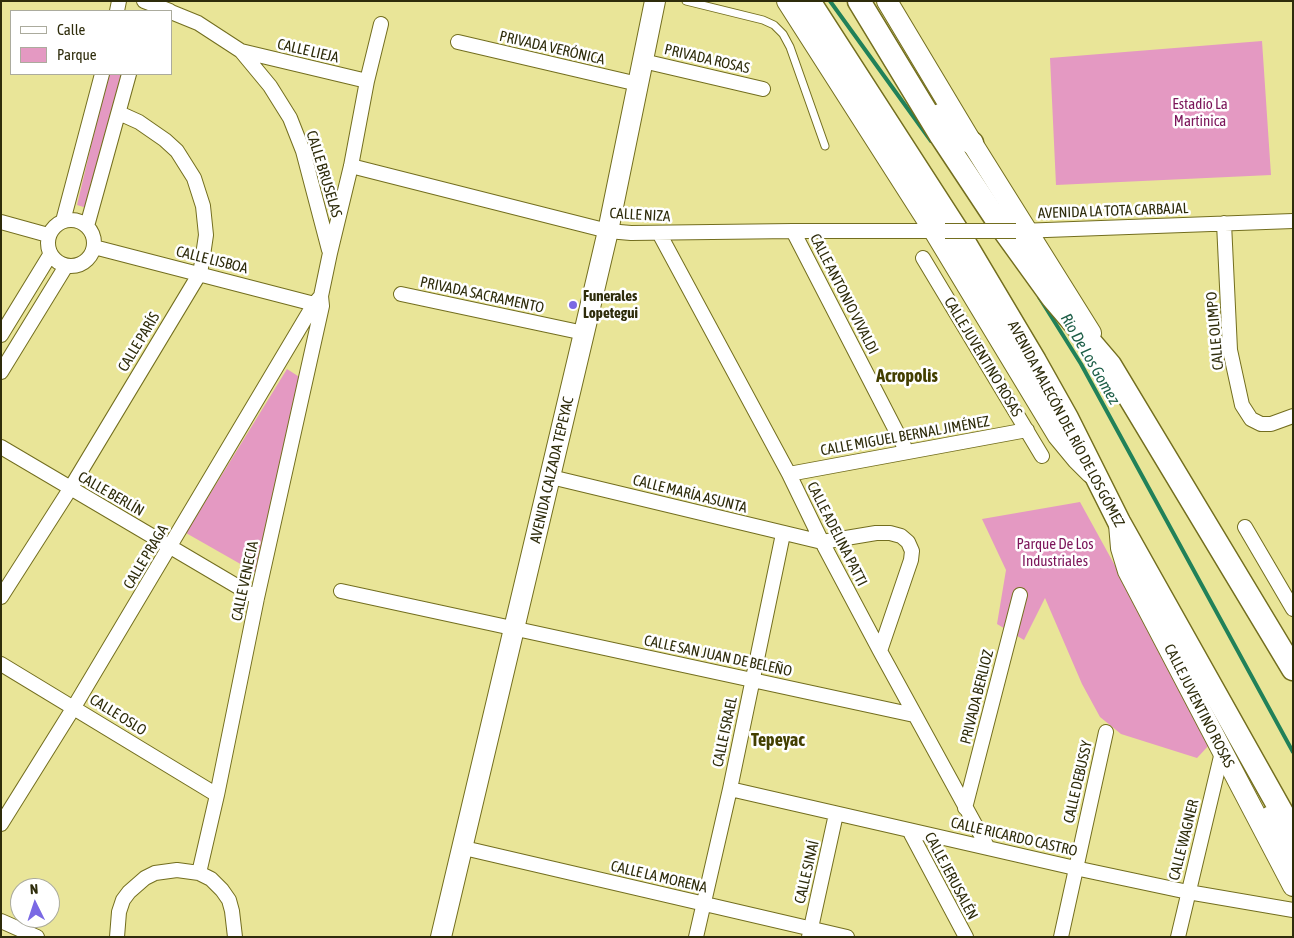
<!DOCTYPE html>
<meta charset="utf-8">
<style>
body{margin:0}
#map{position:relative;width:1294px;height:938px;overflow:hidden;background:#e9e598;font-family:"Asap Condensed",sans-serif}
canvas{display:block}
.frame{position:absolute;inset:0;border:2px solid #2e2c0b;pointer-events:none}
.legend{position:absolute;left:10px;top:10px;width:162px;height:65px;box-sizing:border-box;background:#fff;border:1px solid #abab9d;margin:0;padding:6px 9px;list-style:none;font-size:15px;color:#2e2c0b}
.legend li{display:flex;align-items:center;gap:10px;height:25px}
.legend b{width:25px;border:1px solid #abab9d}
.north{position:absolute;left:10px;top:878px;width:50px;height:50px;box-sizing:border-box;background:#fff;border:1px solid #abab9d;border-radius:50%;rotate:356deg;font-size:14px;font-weight:700;line-height:20px;text-align:center;color:#2e2c0b}
.north::after{content:'';display:block;margin:auto;width:18px;height:22px;background:#7a69e4;clip-path:polygon(50% 0,100% 100%,50% 72%,0 100%)}
</style>
<div id="map">
<canvas width="1294" height="938"></canvas>
<div class="frame"></div>
<ul class="legend">
<li><b style="height:6px;background:#fff"></b>Calle</li>
<li><b style="height:14px;background:#e499c2"></b>Parque</li>
</ul>
<div class="north">N</div>
</div>
<script>
const g = document.querySelector('canvas').getContext('2d');
g.lineJoin = 'round';
function fillPath(path, color) {
  g.fillStyle = color;
  g.fill(path, 'evenodd');
}
function shape(rows) {
  const path = new Path2D();
  for (const r of rows) {
    if (r.length === 3) {
      path.moveTo(r[0] + r[2], r[1]);
      path.arc(r[0], r[1], r[2], 0, 2 * Math.PI);
      continue;
    }
    path.moveTo(r[0], r[1]);
    for (let i = 2; i < r.length; i += 2) path.lineTo(r[i], r[i + 1]);
  }
  return path;
}
function strokePath(path, color, width, dash) {
  g.strokeStyle = color;
  g.lineWidth = width;
  g.lineCap = dash ? 'butt' : 'round';
  g.setLineDash(dash || []);
  g.stroke(path);
}
function label(font, color, halo, rows, align = 'center') {
  g.font = font + ' "Asap Condensed",sans-serif';
  g.lineWidth = 5;
  g.setLineDash([]);
  g.textBaseline = 'middle';
  g.strokeStyle = halo;
  g.fillStyle = color;
  for (const [text, x, y, turn = 0] of rows) {
    g.save();
    g.translate(x, y);
    g.rotate((+turn || 0) * Math.PI / 180);
    g.textAlign = isNaN(turn) ? turn : align;
    if (halo) g.strokeText(text, 0, 0);
    g.fillText(text, 0, 0);
    g.restore();
  }
}
fillPath(shape([
 [1262,41,1271,175,1056,185,1050,58],
 [108,74,122,74,90,209,77,205],
 [287,369,301,378,258,574,186,533],
 [1080,502,1212,742,1197,758,1121,734,1100,717,1082,684,1045,598,1024,640,997,624,1006,570,982,519]
]), '#e499c2');
strokePath(shape([
 [830,1,931,141],
 [1039,297,1081,364,1293,752]
]), '#218159', 4);
const lane = shape([
 [686,1,763,20,774,25,783,34,790,47,825,146]
]);
const street = shape([
 [144,1,170,11],
 [117,11,119,1],
 [171,12,198,23,241,51,270,86,290,118,303,151,329,250],
 [458,42,638,84],
 [241,51,367,81],
 [643,61,763,89],
 [351,166,608,231,631,233,793,231,940,231],
 [71,243,23],
 [63,221,102,74],
 [1,222,48,235],
 [1224,223,1230,350,1242,405,1251,419,1261,424,1271,424,1293,416],
 [87,226,129,74],
 [793,231,907,452],
 [1019,231,1293,221],
 [659,233,789,474,822,542,880,651,988,848],
 [94,247,322,306],
 [923,258,1042,456],
 [401,294,584,333],
 [1,335,50,255],
 [1,372,66,266],
 [1,447,257,598],
 [789,474,1027,430],
 [551,477,822,542,876,533,890,533,901,536,908,542,912,551,911,560,880,651],
 [1245,527,1293,609],
 [341,591,914,715],
 [1,597,70,489,200,273,202,262,206,235,203,206,194,178,177,151,165,140,139,122,119,113],
 [1,664,217,795],
 [730,789,1075,868,1188,892,1293,910],
 [965,808,1020,595],
 [1,824,74,707,314,304,321,296],
 [909,830,966,937],
 [464,848,847,937],
 [199,873,217,795,257,598,322,306,321,296,330,253,351,166,367,81,381,24],
 [1,921,37,937],
 [117,937,119,912,123,900,129,892,145,878,155,873,177,870,199,873,211,879,222,890,229,900,232,911,235,937],
 [696,937,730,789,783,534],
 [809,937,836,814],
 [1061,937,1106,732],
 [1178,937,1222,752]
]);
const secondary = shape([
 [787,1,934,231,1058,436,1077,459,1091,473],
 [887,1,972,143,1091,333],
 [1119,524,1121,548,1128,571,1293,886],
 [441,937,584,333,608,231,655,1]
]);
const primary = shape([
 [809,1,960,235,1035,361,1067,418,1119,522,1293,832],
 [859,1,941,136,1000,225,1052,297,1110,365,1293,669],
 [940,115,955,133,972,143],
 [1271,817,1293,865]
]);
strokePath(lane, '#736e1f', 9);
strokePath(street, '#736e1f', 16);
strokePath(secondary, '#736e1f', 22);
strokePath(primary, '#736e1f', 25);
strokePath(lane, '#fff', 7);
strokePath(street, '#fff', 14);
strokePath(secondary, '#fff', 20);
strokePath(primary, '#fff', 22);
const streetBridge = shape([
 [945,231,1016,231]
]);
strokePath(streetBridge, '#736e1f', 16, []);
strokePath(streetBridge, '#fff', 14);
for (const [x, y, r, color] of [
 [573,305,5,"#7a69e4"]
]) {
  const dot = new Path2D();
  dot.arc(x, y, r, 0, 2 * Math.PI);
  g.fillStyle = color;
  g.fill(dot);
  strokePath(dot, '#fff', 2);
}
label('15px', '#2e2c0b', '#fff', [
 ["PRIVADA VERÓNICA",552,48,13],
 ["CALLE LIEJA",308,51,13],
 ["PRIVADA ROSAS",707,59,13],
 ["CALLE BRUSELAS",324,174,73],
 ["AVENIDA LA TOTA CARBAJAL",1113,211,-2],
 ["CALLE NIZA",640,215,3],
 ["CALLE LISBOA",212,260,14],
 ["CALLE ANTONIO VIVALDI",844,294,63],
 ["PRIVADA SACRAMENTO",482,295,12],
 ["CALLE OLIMPO",1215,331,-95],
 ["CALLE PARÍS",139,342,-59],
 ["CALLE JUVENTINO ROSAS",983,357,59],
 ["AVENIDA MALECÓN DEL RÍO DE LOS GÓMEZ",1066,424,62],
 ["CALLE MIGUEL BERNAL JIMÉNEZ",905,436,-10],
 ["AVENIDA CALZADA TEPEYAC",552,470,-77],
 ["CALLE BERLÍN",111,494,30],
 ["CALLE MARÍA ASUNTA",690,494,14],
 ["CALLE ADELINA PATTI",837,534,63],
 ["CALLE PRAGA",146,557,-59],
 ["CALLE VENECIA",245,581,-78],
 ["CALLE SAN JUAN DE BELEÑO",718,656,12],
 ["PRIVADA BERLIOZ",977,697,-76],
 ["CALLE JUVENTINO ROSAS",1199,706,63],
 ["CALLE OSLO",118,715,32],
 ["CALLE ISRAEL",725,732,-78],
 ["CALLE DEBUSSY",1078,782,-77],
 ["CALLE RICARDO CASTRO",1014,837,13],
 ["CALLE WAGNER",1184,840,-76],
 ["CALLE SINAÍ",807,872,-77],
 ["CALLE JERUSALÉN",951,876,62],
 ["CALLE LA MORENA",659,877,13]
]);
label('15px', '#7c165a', '#fff', [
 ["Estadio La",1200,104],
 ["Martinica",1200,121],
 ["Parque De Los",1055,544],
 ["Industriales",1055,561]
]);
label('bold 15px', '#2e2c0b', '#fff', [
 ["Funerales",583,296],
 ["Lopetegui",583,313]
], 'left');
label('italic 16px', '#1d5e47', '#fff', [
 ["Rio De Los Gomez",1090,359,60]
]);
label('bold 18px', '#433f00', '#fff', [
 ["Acropolis",907,376],
 ["Tepeyac",778,740]
]);
</script>
